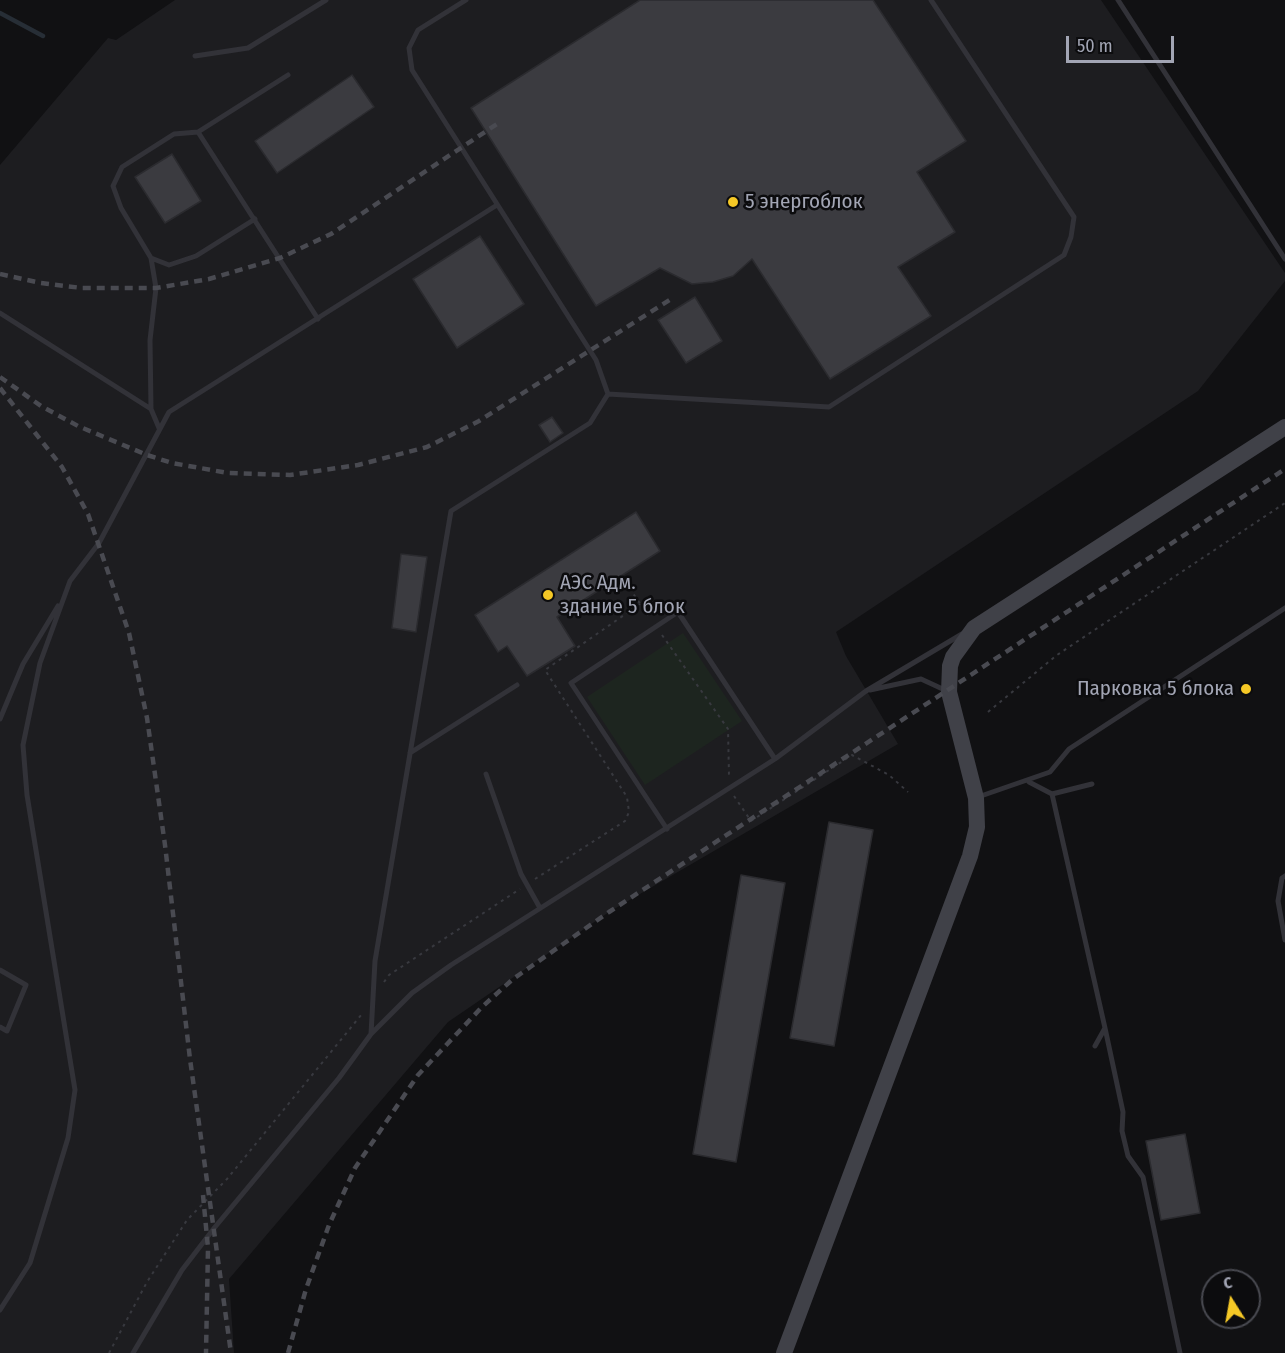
<!DOCTYPE html>
<meta charset="utf-8">
<style>
body{margin:0}
#map{position:relative;width:1285px;height:1353px;overflow:hidden;background:#111113;font-family:"Fira Sans Condensed",sans-serif}
canvas{display:block}
.north{position:absolute;left:1201px;top:1269px;width:60px;height:60px;box-sizing:border-box;background:#0c0c0e;border:2px solid #484950;border-radius:50%;rotate:349deg;font-size:16px;font-weight:700;line-height:24px;text-align:center;color:#a2a5b4}
.north::after{content:'';display:block;margin:auto;width:21px;height:27px;background:#f5c826;clip-path:polygon(50% 0,100% 100%,50% 72%,0 100%)}
.scale{position:absolute;left:1066px;top:36px;width:108px;height:27px;box-sizing:border-box;border:3px solid #a2a5b4;border-top:0;padding-left:8px;font-size:18px;line-height:21px;white-space:nowrap;color:#a2a5b4;-webkit-text-stroke:4px #0c0c0e;paint-order:stroke}
</style>
<div id="map">
<canvas width="1285" height="1353"></canvas>
<div class="north">С</div>
<div class="scale">50 m</div>
</div>
<script>
const g = document.querySelector('canvas').getContext('2d');
g.lineJoin = 'round';
function fillPath(path, color) {
  g.fillStyle = color;
  g.fill(path, 'evenodd');
}
function shape(rows) {
  const path = new Path2D();
  for (const r of rows) {
    path.moveTo(r[0], r[1]);
    for (let i = 2; i < r.length; i += 2) path.lineTo(r[i], r[i + 1]);
  }
  return path;
}
function strokePath(path, color, width, dash) {
  g.strokeStyle = color;
  g.lineWidth = width;
  g.lineCap = dash ? 'butt' : 'round';
  g.setLineDash(dash || []);
  g.stroke(path);
}
function label(font, color, halo, rows, align = 'center') {
  g.font = font + ' "Fira Sans Condensed",sans-serif';
  g.lineWidth = 5;
  g.setLineDash([]);
  g.textBaseline = 'middle';
  g.strokeStyle = halo;
  g.fillStyle = color;
  for (const [text, x, y, turn = 0] of rows) {
    g.save();
    g.translate(x, y);
    g.rotate((+turn || 0) * Math.PI / 180);
    g.textAlign = isNaN(turn) ? turn : align;
    if (halo) g.strokeText(text, 0, 0);
    g.fillText(text, 0, 0);
    g.restore();
  }
}
fillPath(shape([
 [175,0,1101,0,1285,273,1285,281,1198,391,836,632,846,656,898,744,609,912,448,1022,229,1279,234,1353,0,1353,0,165,108,38,116,40]
]), '#1d1d20');
fillPath(shape([
 [683,633,742,721,645,785,587,697]
]), '#1d251f');
strokePath(shape([
 [0,13,43,36]
]), '#272e36', 4.5);
const building = shape([
 [640,0,873,0,966,141,917,172,955,232,898,267,931,316,830,379,752,259,733,276,713,282,692,284,660,268,596,306,471,108,640,0],
 [352,75,374,107,277,173,255,141,352,75],
 [172,154,201,201,165,223,135,177,172,154],
 [480,236,524,304,457,348,413,279,480,236],
 [695,297,722,341,686,363,658,320,695,297],
 [552,417,563,433,550,442,539,425,552,417],
 [636,512,660,551,557,617,575,646,527,676,507,646,498,652,475,615,636,512],
 [401,554,427,557,416,632,392,628,401,554],
 [829,822,873,830,834,1046,790,1038,829,822],
 [741,875,785,883,736,1162,693,1154,741,875],
 [1185,1134,1200,1213,1161,1220,1146,1141,1185,1134]
]);
fillPath(building, '#3b3b40');
strokePath(building, '#2b2b2f', 1.5);
strokePath(shape([
 [621,576,650,618],
 [662,635,728,729,729,776],
 [988,712,1057,655,1285,503],
 [734,796,751,821,852,755,889,775,908,792],
 [535,879,625,821,629,812,627,797,545,670,640,604],
 [384,982,389,975,520,889],
 [109,1353,147,1282,187,1220,227,1179,362,1014]
]), '#38393f', 2, [3, 4.5]);
strokePath(shape([
 [1118,0,1285,259],
 [195,56,248,48,326,0],
 [198,132,288,75],
 [151,258,169,265,196,256,255,219],
 [0,313,151,409],
 [608,394,829,407,1064,255,1071,237,1074,217,931,0],
 [159,428,151,409,150,340,156,288,151,258,121,208,113,186,122,167,174,134,198,132,318,319],
 [870,690,921,679,947,691],
 [0,719,23,664,58,606],
 [410,753,517,685],
 [486,774,521,874,540,908],
 [1029,782,1052,794,1092,784],
 [1052,794,1105,1028,1095,1046],
 [978,797,1050,772,1069,749,1285,608],
 [667,829,571,683,678,612,775,759],
 [1285,876,1282,878,1278,901,1285,940],
 [0,970,26,985,7,1031,0,1027],
 [1105,1028,1123,1112,1122,1131,1128,1156,1143,1177,1180,1353],
 [371,1034,375,961,451,511,590,423,608,394,596,360,412,70,409,48,418,30,466,0],
 [0,1310,30,1263,68,1138,75,1090,27,795,23,745,40,663,70,581,99,543,169,412,497,205],
 [133,1353,182,1270,215,1227,339,1078,371,1034,412,993,451,965,775,759,866,691,962,634]
]), '#323238', 5);
strokePath(shape([
 [784,1353,970,856,977,827,976,798,949,692,950,666,953,657,974,628,1285,427]
]), '#404148', 16);
strokePath(shape([
 [0,274,41,283,82,288,156,288,209,279,280,258,331,234,500,122],
 [0,377,41,406,78,426,147,455,172,463,228,473,290,475,358,465,427,447,479,421,671,299],
 [0,388,62,467,88,514,129,633,147,718,165,845,190,1059,231,1353],
 [203,1195,208,1248,206,1353],
 [288,1353,306,1289,329,1225,355,1168,418,1075,482,1007,513,979,609,912,1285,469]
]), '#494a51', 4.5, [8, 6]);
for (const [x, y, r, color] of [
 [733,202,6,"#f5c826"],
 [548,595,6,"#f5c826"],
 [1246,689,6,"#f5c826"]
]) {
  const dot = new Path2D();
  dot.arc(x, y, r, 0, 2 * Math.PI);
  g.fillStyle = color;
  g.fill(dot);
  strokePath(dot, '#0c0c0e', 2);
}
label('21px', '#a2a5b4', '#0c0c0e', [
 ["5 энергоблок",745,202],
 ["АЭС Адм.",560,583],
 ["здание 5 блок",560,607],
 ["Парковка 5 блока",1234,689,"right"]
], 'left');
</script>
